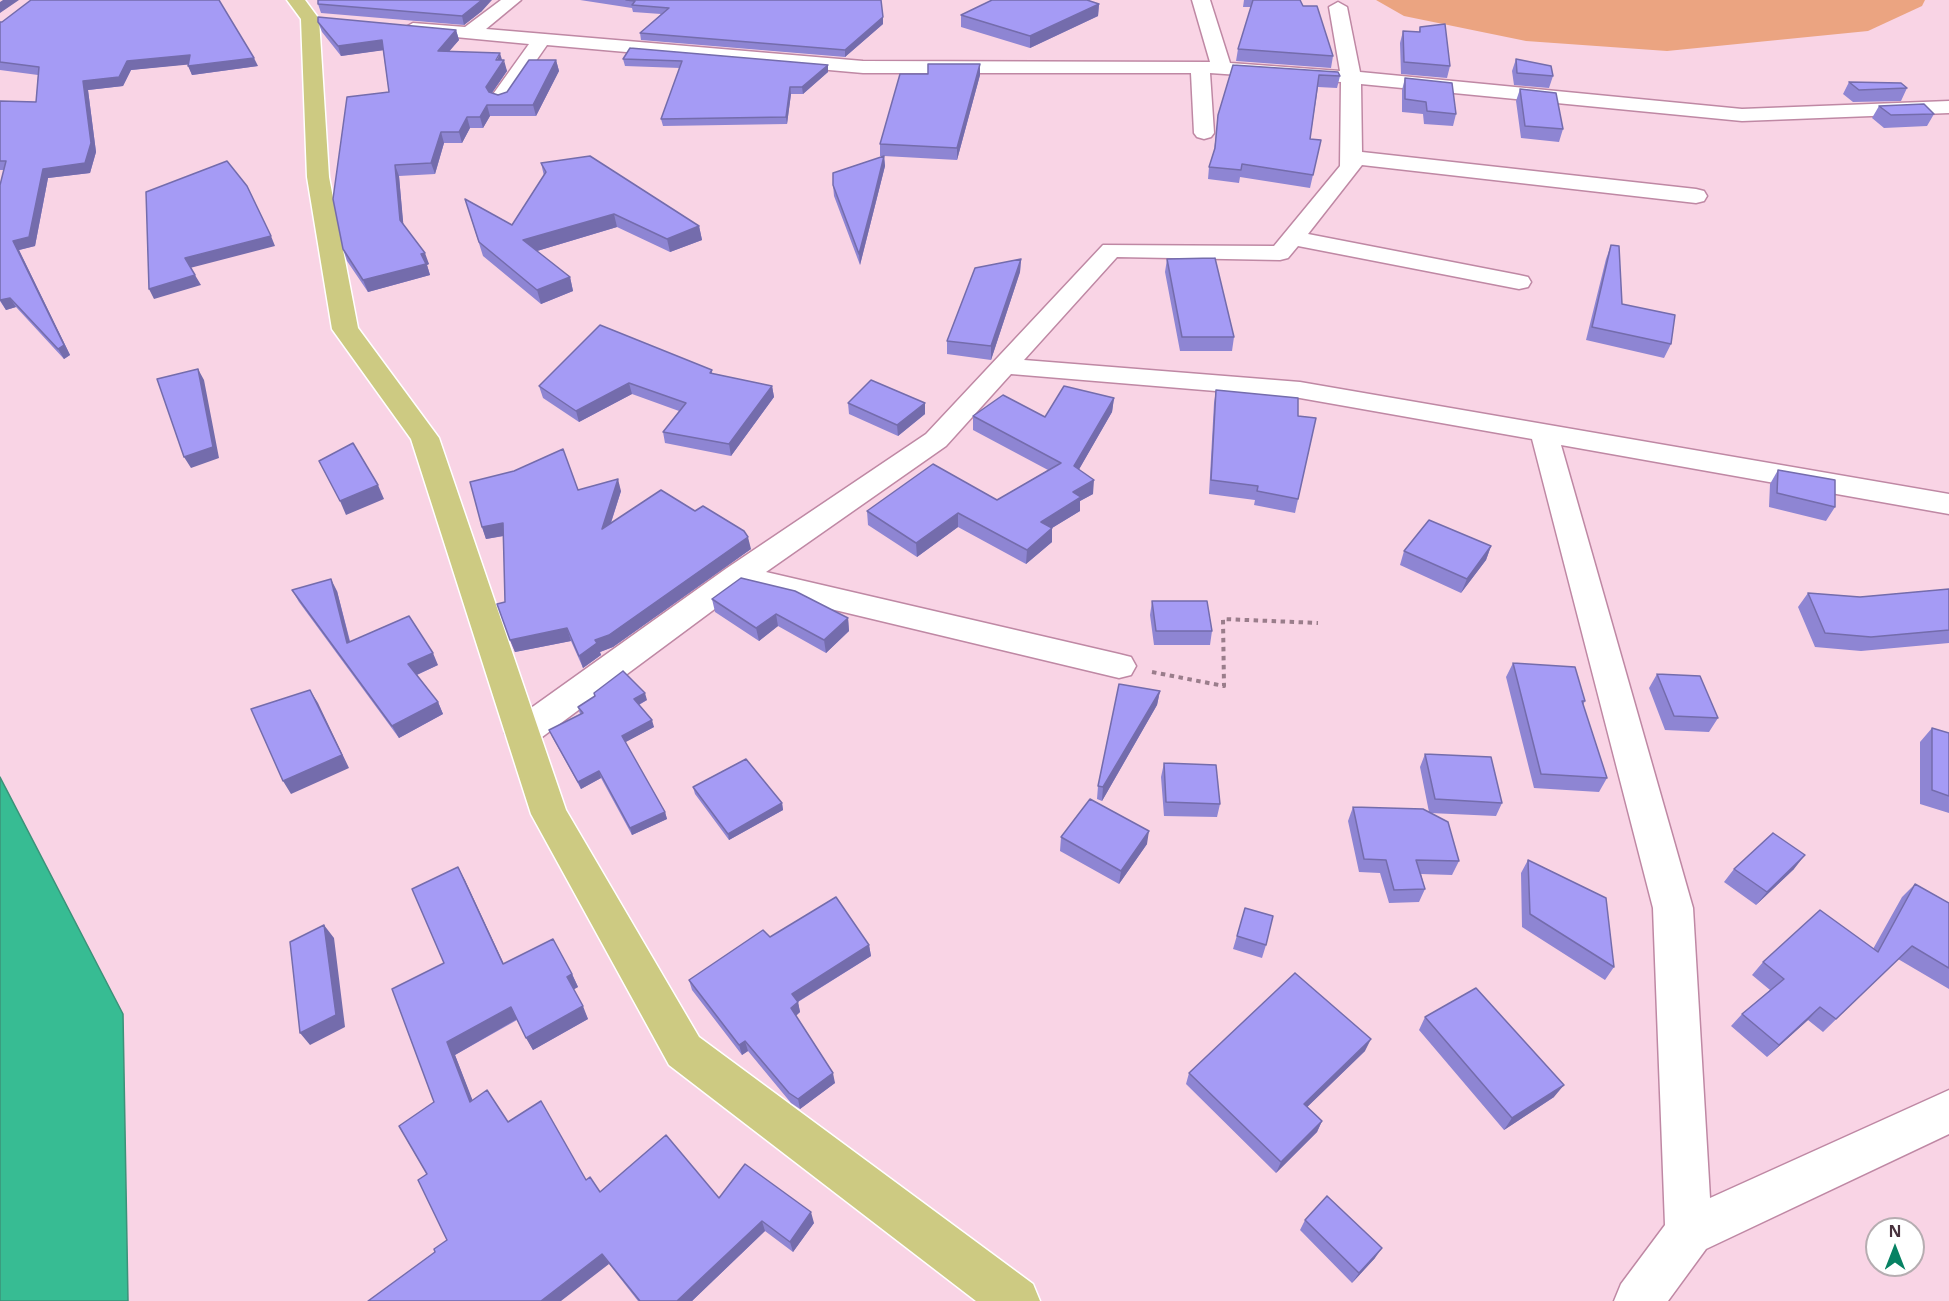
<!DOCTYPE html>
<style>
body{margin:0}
#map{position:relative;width:1949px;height:1301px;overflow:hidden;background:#f9d4e5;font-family:"Open Sans",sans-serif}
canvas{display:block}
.north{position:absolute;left:1865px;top:1217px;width:60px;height:60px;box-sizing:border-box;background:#fff;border:2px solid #b6adb1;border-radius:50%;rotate:0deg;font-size:16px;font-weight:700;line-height:24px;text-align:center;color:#48313d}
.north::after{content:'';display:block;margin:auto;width:21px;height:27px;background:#078263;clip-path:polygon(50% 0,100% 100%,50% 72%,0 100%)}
</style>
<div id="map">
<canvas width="1949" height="1301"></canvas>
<div class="north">N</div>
</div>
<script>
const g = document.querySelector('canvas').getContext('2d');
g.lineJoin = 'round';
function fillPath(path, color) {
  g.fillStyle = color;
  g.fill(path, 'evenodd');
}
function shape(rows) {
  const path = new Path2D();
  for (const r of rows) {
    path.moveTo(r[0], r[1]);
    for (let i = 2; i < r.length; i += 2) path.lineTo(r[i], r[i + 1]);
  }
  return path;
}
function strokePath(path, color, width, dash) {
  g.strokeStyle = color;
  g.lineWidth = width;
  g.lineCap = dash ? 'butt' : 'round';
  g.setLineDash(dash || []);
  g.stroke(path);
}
fillPath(shape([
 [1376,0,1925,0,1922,6,1868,31,1667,51,1526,41,1404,16]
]), '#eba481');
const water = shape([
 [0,777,123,1014,128,1301,0,1301,0,777]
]);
fillPath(water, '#37bc93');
strokePath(water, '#3c9279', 1.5);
const minor = shape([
 [501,0,521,0,486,29,863,61,1210,62,1192,0,1210,0,1230,63,1340,71,1329,7,1338,2,1347,7,1360,72,1742,109,1949,101,1949,113,1742,121,1361,84,1362,152,1696,189,1704,191,1707,196,1704,201,1696,203,1362,165,1308,234,1519,275,1528,277,1531,282,1528,287,1519,289,1298,246,1288,258,1280,260,1117,257,1024,360,1300,382,1949,494,1949,514,1561,445,1693,908,1710,1198,1949,1090,1949,1134,1706,1249,1668,1301,1614,1301,1621,1284,1665,1225,1653,908,1532,439,1300,398,1011,374,946,446,766,572,1119,654,1131,657,1136,666,1131,675,1119,678,743,588,534,743,522,747,510,743,505,733,510,723,727,568,926,434,1103,245,1274,246,1340,166,1341,82,1210,73,1214,133,1211,137,1204,139,1197,137,1194,133,1191,73,863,73,547,45,508,101,501,103,494,101,491,97,529,44,413,33,404,28,413,23,465,27,501,0]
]);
const major = shape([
 [287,0,305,0,319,19,329,177,358,328,439,438,566,810,699,1037,1033,1284,1040,1301,976,1301,669,1065,531,814,411,439,332,329,307,177,301,19,287,0]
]);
strokePath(minor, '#bf88a4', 3);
strokePath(major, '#fff', 3);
strokePath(shape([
 [1152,672,1224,686,1223,619,1318,623]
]), '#9a7d8b', 4, [4.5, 4.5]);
fillPath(minor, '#fff');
fillPath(major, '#cdca82');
fillPath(shape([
 [580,0,881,0,883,24,845,57,641,40,640,33,661,14,633,12,632,8],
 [1244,0,1300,0,1303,6,1333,56,1331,68,1236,61,1238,49,1251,7,1243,7],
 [318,4,482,11,464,25,321,13],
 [1099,4,1098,16,1030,48,961,27,961,15],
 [0,22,258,66,192,75,188,64,131,70,123,86,88,90,96,152,90,173,48,178,35,246,19,250,70,355,64,359,16,307,6,310,0,301,0,185,4,170,0,170,0,101,36,102,38,75,0,70],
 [318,22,456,30,459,40,449,51,502,60,507,71,492,93,498,95,507,92,556,60,559,71,536,116,490,116,483,128,470,128,462,143,444,143,435,174,399,176,403,224,429,264,427,265,430,275,368,292,347,261,343,249,389,92,383,50,341,56,322,32],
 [1420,27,1450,66,1447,78,1401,74,1400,43,1403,31,1419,32],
 [630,48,828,72,803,94,791,94,787,124,663,126,661,119,680,68,625,66,623,59],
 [1516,59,1553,76,1549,88,1514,85,1512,71],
 [980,64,980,75,957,160,884,156,885,166,860,265,834,196,833,185,884,156,880,156,880,144,928,74],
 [1233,65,1340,76,1337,88,1318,87,1310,139,1321,140,1310,188,1240,177,1239,183,1208,179,1209,167,1214,151,1218,115],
 [1405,78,1456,114,1453,126,1424,124,1423,114,1402,112,1402,90],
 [1849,82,1907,88,1901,101,1853,102,1843,94],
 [1520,89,1563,129,1559,142,1521,138,1516,101],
 [1879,106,1934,114,1927,126,1884,128,1872,118],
 [541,163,699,226,702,240,670,252,617,227,537,251,570,277,573,291,541,304,483,256,465,199,512,225,544,176],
 [1611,245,1622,304,1671,344,1664,358,1586,340,1606,259],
 [1021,259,1020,272,991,360,947,354,947,341],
 [1167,259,1234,337,1232,351,1180,351,1165,272],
 [712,370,712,374,772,386,774,397,731,456,665,443,663,432,679,411,632,394,579,422,543,398,539,386],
 [1216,390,1298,416,1316,418,1295,513,1254,505,1255,500,1209,494,1214,403],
 [1114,398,1112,412,1079,469,1093,494,1080,501,1080,511,1052,528,1052,542,1026,564,958,527,917,557,868,525,867,511,997,500,1048,470,973,430,973,416,1045,417],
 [848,403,925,403,925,414,898,436,849,414],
 [1778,470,1835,507,1826,521,1769,507,1770,484],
 [578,490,621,491,611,523,751,549,613,647,600,652,601,655,583,668,571,641,515,652,510,640,504,536,486,539,482,527],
 [1491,546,1486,560,1461,593,1400,565,1404,551],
 [1949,589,1949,643,1861,651,1815,647,1798,607,1808,593,1860,597],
 [292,590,337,591,350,641,438,665,417,675,438,702,443,714,399,738,299,602],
 [712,599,848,618,849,631,826,653,778,626,759,641,715,612],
 [1152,601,1212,631,1210,645,1154,645,1150,615],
 [1513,663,1585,701,1583,705,1607,778,1599,792,1534,788,1506,677],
 [1657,674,1718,718,1709,732,1665,730,1649,688],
 [1160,691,1157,705,1102,801,1097,799,1098,786],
 [647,700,639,705,654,727,625,742,665,812,667,819,632,835,601,778,581,789,552,737,549,730,580,714,578,707],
 [1932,728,1949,733,1949,813,1920,804,1920,742],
 [1425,754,1502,803,1496,816,1430,813,1459,861,1452,875,1421,874,1425,889,1419,902,1389,903,1380,873,1359,872,1348,821,1353,807,1429,812,1420,767],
 [1164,763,1220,804,1217,817,1164,816,1161,777],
 [693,787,782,803,783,810,729,840,695,794],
 [1061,837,1147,844,1119,884,1060,851],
 [1528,860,1614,967,1605,980,1522,927,1521,873],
 [458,867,503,964,572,974,578,987,573,989,588,1019,533,1050,517,1020,455,1055,472,1100,508,1122,586,1180,600,1192,719,1198,814,1223,793,1252,765,1231,692,1301,638,1301,609,1264,435,1252,447,1240,427,1174,434,1102,444,963],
 [1734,869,1794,869,1756,905,1724,882],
 [1915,884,1949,903,1949,989,1898,959,1823,1032,1808,1020,1767,1057,1731,1026,1742,1014,1770,990,1752,975,1763,962,1873,949,1902,897],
 [1245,908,1266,945,1262,958,1233,949],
 [770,937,869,945,871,956,798,1002,800,1012,796,1016,835,1083,800,1109,791,1103,748,1051,742,1055,692,990,689,980],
 [1425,1017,1554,1097,1504,1130,1419,1030],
 [1365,1051,1307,1107,1322,1121,1317,1132,1276,1173,1186,1084,1189,1073],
 [1305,1220,1375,1258,1352,1283,1300,1230]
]), '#8e85d3');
fillPath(shape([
 [3,0,19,0,0,13,0,2],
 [482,0,492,0,482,11,464,25,462,16],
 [1099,4,1098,16,1030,48,1030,36],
 [883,17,883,24,845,57,845,50],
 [456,30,459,40,441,61,438,51],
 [382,40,385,50,341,56,338,46],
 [500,53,503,63,504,60,507,71,489,97,486,87],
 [190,55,194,64,131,70,123,86,88,90,96,152,90,173,48,178,35,246,19,250,70,355,64,359,58,349,13,241,43,169,83,81,127,61],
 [254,58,258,66,192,75,188,66],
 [556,60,559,71,536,116,533,105],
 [980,64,980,75,957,160,957,148],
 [828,65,828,72,803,94,802,87],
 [790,87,791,94,787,124,786,117],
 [487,105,490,116,483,128,480,117],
 [467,117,470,128,462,143,459,132],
 [441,132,444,143,435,174,431,163],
 [884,156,885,166,860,265,859,254],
 [395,165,399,176,404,231,400,220],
 [614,214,617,227,527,254,523,240],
 [699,226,702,240,670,252,667,239],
 [271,236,275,246,190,268,185,258],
 [425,253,429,264,427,265,430,275,368,292,363,280],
 [1021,259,1020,272,991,360,991,346],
 [195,275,201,285,154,299,149,289],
 [570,277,573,291,541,304,537,290],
 [10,298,16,307,6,310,0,300],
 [198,369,204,380,219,458,191,468,184,457],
 [629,383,632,394,579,422,576,411],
 [772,386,774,397,731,456,729,444],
 [1114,398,1112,412,1073,480,1074,466],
 [925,403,925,414,898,436,897,425],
 [618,479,621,491,605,541,602,529],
 [1094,480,1093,494,1080,501,1080,511,1052,528,1052,542,1026,564,1027,550,1041,522,1073,492],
 [378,485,384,499,346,515,340,501],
 [958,513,958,527,917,557,916,543],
 [503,523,508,535,486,539,482,527],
 [748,537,751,549,613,647,600,652,601,655,583,668,579,656,595,640],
 [1491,546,1486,560,1461,593,1467,579],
 [331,579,337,591,353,655,347,643],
 [776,614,778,626,759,641,756,628],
 [848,618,849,631,826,653,824,640],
 [567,628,571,641,515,652,510,640],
 [433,653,438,665,414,676,408,664],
 [310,690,318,703,349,768,291,794,283,781],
 [1160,691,1157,705,1102,801,1103,787],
 [645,693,647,700,636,706,634,699],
 [438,702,443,714,399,738,392,726],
 [652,720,654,727,624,743,622,736],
 [599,771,601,778,581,789,578,782],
 [782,803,783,810,729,840,728,834],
 [665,812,667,819,632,835,630,828],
 [1149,831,1147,844,1119,884,1121,871],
 [1805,855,1794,869,1756,905,1767,892],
 [458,867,465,880,510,977,503,964],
 [324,925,334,938,345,1027,310,1045,300,1033],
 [869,945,871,956,794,1004,792,994],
 [572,974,578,987,573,990,567,977],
 [798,1002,800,1012,793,1018,791,1008],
 [583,1006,588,1019,533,1050,526,1038],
 [511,1007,517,1019,455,1055,478,1114,470,1102,447,1042],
 [1820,1007,1808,1020,1767,1057,1779,1045],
 [1371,1039,1365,1051,1299,1115,1304,1104],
 [745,1041,748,1051,742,1055,739,1045],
 [833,1073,835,1083,800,1109,798,1099],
 [1564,1085,1554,1097,1504,1130,1512,1118],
 [1322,1121,1317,1132,1276,1173,1281,1162],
 [811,1212,814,1223,793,1252,790,1242],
 [762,1221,765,1231,692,1301,677,1301],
 [1382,1248,1375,1258,1352,1283,1359,1273],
 [602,1254,609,1264,561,1301,541,1301]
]), '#746cac');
const building = shape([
 [31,0,219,0,254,58,188,66,190,55,127,61,119,77,83,81,91,143,85,163,43,169,29,237,13,241,64,345,58,349,10,298,0,300,0,185,6,161,0,161,0,101,36,102,39,67,0,62,0,22,2,22,31,0],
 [318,0,482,0,462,16,318,4,318,0],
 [626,0,881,0,883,17,845,50,640,33,669,8,632,5,635,1,626,0],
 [992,0,1087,0,1099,4,1030,36,961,15,992,0],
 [1253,0,1300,0,1303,6,1317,6,1333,56,1238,49,1253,0],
 [318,17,456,30,438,51,500,53,496,60,504,60,486,87,489,92,498,95,507,92,529,60,556,60,533,105,487,105,480,117,467,117,459,132,441,132,431,163,395,165,400,220,425,253,421,254,426,264,363,280,343,249,333,199,347,97,389,92,382,40,338,46,318,22,318,17],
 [1445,24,1450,66,1404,62,1403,31,1420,32,1420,27,1445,24],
 [630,48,828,65,802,87,790,87,786,117,661,119,682,61,623,59,630,48],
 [1516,59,1551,66,1553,76,1517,73,1516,59],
 [928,64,980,64,957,148,880,144,900,74,928,74,928,64],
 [1233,65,1338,72,1340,76,1319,75,1310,139,1321,140,1313,175,1242,164,1241,170,1209,167,1215,148,1218,115,1233,65],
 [1405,78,1452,83,1456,114,1427,111,1426,102,1405,99,1405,78],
 [1849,82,1901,83,1907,88,1859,90,1849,82],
 [1520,89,1556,93,1563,129,1525,126,1520,89],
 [1924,104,1934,114,1891,115,1879,106,1924,104],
 [590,156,699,226,667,239,614,214,523,240,570,277,537,290,479,242,465,199,512,225,546,172,541,163,590,156],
 [884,156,872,205,859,254,833,185,833,173,884,156],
 [227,161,247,186,271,236,185,258,195,275,149,289,146,192,227,161],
 [1611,245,1619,246,1622,304,1675,315,1671,344,1592,327,1611,245],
 [1215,258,1234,337,1182,337,1167,259,1215,258],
 [1021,259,991,346,947,341,975,268,1021,259],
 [600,325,712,370,710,373,772,386,729,444,663,432,686,403,629,383,576,411,539,386,600,325],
 [198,369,213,447,184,457,157,379,198,369],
 [871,380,925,403,897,425,848,403,871,380],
 [1064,386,1114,398,1074,466,1094,480,1073,492,1081,497,1041,522,1052,528,1027,550,958,513,916,543,867,511,933,464,997,500,1061,463,973,416,1003,395,1045,417,1064,386],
 [1216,390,1298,398,1298,416,1316,418,1298,499,1257,491,1258,486,1211,480,1216,390],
 [353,443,378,485,340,501,319,461,353,443],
 [563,449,578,490,618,479,602,529,661,490,695,511,703,506,744,531,748,537,609,635,595,640,597,643,579,656,567,628,510,640,497,604,505,602,503,523,482,527,470,482,514,471,563,449],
 [1778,470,1835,480,1835,507,1777,493,1778,470],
 [1429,520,1491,546,1467,579,1404,551,1429,520],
 [741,578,795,591,848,618,824,640,776,614,756,628,712,599,741,578],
 [331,579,347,643,409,616,433,653,408,664,438,702,392,726,292,590,331,579],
 [1949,589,1949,630,1871,637,1825,633,1808,593,1860,597,1949,589],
 [1152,601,1207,601,1212,631,1156,631,1152,601],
 [1513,663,1575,667,1585,701,1582,701,1607,778,1541,774,1513,663],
 [623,671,645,693,634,699,652,720,622,736,665,812,630,828,599,771,578,782,549,730,583,713,578,707,595,696,594,693,623,671],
 [1657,674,1700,676,1718,718,1674,716,1657,674],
 [1119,684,1160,691,1103,787,1098,786,1119,684],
 [310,690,342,755,283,781,251,709,310,690],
 [1932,728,1949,733,1949,796,1932,790,1932,728],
 [1425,754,1491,757,1502,803,1435,799,1425,754],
 [746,759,782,803,728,834,693,787,746,759],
 [1164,763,1216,765,1220,804,1166,802,1164,763],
 [1090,799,1149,831,1121,871,1061,837,1090,799],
 [1353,807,1423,809,1448,822,1459,861,1416,860,1425,889,1394,890,1386,860,1364,859,1353,807],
 [1773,833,1805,855,1767,892,1734,869,1773,833],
 [1528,860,1606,898,1614,967,1530,914,1528,860],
 [458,867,503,964,553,939,572,974,567,977,583,1006,526,1038,511,1007,447,1042,470,1102,487,1090,508,1122,541,1101,586,1180,590,1177,600,1192,666,1135,719,1198,745,1164,811,1212,790,1242,762,1221,677,1301,640,1301,602,1254,541,1301,368,1301,435,1252,434,1249,447,1240,418,1180,427,1174,399,1126,434,1102,392,989,444,963,412,889,458,867],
 [1915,884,1949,903,1949,968,1912,946,1836,1019,1820,1007,1779,1045,1742,1014,1784,979,1763,962,1820,910,1878,952,1915,884],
 [836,897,869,945,792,994,798,1002,791,1008,833,1073,798,1099,789,1093,745,1041,739,1045,689,980,763,930,770,937,836,897],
 [1245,908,1273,916,1266,945,1237,936,1245,908],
 [324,925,336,1015,300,1033,290,942,324,925],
 [1295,973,1371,1039,1304,1104,1322,1121,1281,1162,1189,1073,1295,973],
 [1476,988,1564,1085,1512,1118,1425,1017,1476,988],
 [1327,1196,1382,1248,1359,1273,1305,1220,1327,1196]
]);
fillPath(building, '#a59bf5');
strokePath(building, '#746cac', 1.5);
</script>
